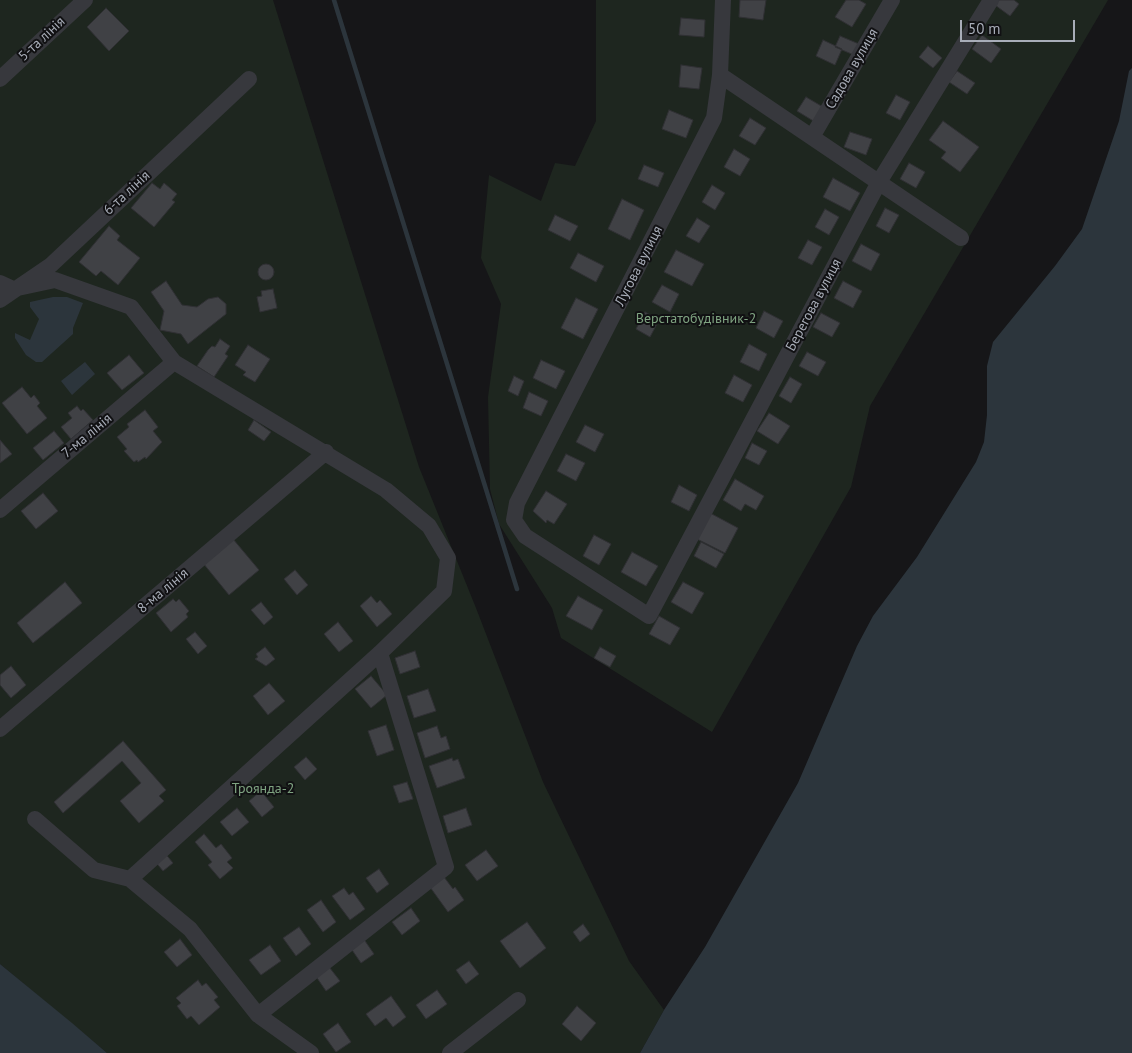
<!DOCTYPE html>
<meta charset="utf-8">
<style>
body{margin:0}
#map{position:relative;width:1132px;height:1053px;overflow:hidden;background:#161618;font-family:"PT Sans",sans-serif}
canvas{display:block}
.scale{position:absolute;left:960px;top:20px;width:115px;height:22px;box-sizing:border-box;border:2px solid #a8adb8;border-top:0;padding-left:6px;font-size:15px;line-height:18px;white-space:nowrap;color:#a8adb8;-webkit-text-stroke:4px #111113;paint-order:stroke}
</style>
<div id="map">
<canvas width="1132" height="1053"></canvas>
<div class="scale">50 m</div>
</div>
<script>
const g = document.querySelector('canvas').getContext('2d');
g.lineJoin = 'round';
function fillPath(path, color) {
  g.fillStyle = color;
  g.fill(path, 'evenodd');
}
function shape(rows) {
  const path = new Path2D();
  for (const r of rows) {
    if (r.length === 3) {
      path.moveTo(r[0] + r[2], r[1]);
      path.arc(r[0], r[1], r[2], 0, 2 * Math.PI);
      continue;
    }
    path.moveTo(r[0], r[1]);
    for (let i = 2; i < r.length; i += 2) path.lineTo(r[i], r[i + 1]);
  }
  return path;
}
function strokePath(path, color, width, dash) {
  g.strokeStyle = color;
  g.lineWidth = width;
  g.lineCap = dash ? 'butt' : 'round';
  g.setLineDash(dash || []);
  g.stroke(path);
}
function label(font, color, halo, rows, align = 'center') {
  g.font = font + ' "PT Sans",sans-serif';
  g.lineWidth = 4;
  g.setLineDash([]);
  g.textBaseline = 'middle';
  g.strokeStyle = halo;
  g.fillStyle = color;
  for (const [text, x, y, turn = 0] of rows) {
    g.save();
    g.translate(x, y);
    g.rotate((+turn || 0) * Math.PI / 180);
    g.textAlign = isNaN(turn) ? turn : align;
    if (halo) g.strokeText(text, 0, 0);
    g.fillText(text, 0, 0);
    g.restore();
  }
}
fillPath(shape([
 [0,0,273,0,419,467,476,608,543,782,629,961,664,1010,640,1053,107,1053,0,964],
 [596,0,1108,0,870,406,851,487,712,732,561,638,552,608,499,524,490,489,488,397,501,304,481,258,489,175,541,201,555,163,575,166,596,121]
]), '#1e261f');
fillPath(shape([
 [1132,68,1132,1053,640,1053,664,1010,705,947,798,783,857,646,873,616,917,557,976,462,984,442,987,415,987,366,993,342,1055,266,1082,229,1119,121,1129,71],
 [53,297,67,297,83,303,73,328,73,334,42,362,36,362,26,355,15,338,15,333,30,340,39,319,30,307,30,302],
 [85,362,95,374,72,395,61,381],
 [0,964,72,1023,107,1053,0,1053]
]), '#2c353c');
strokePath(shape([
 [334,0,517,589]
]), '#2c353c', 4.5);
const building = shape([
 [740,0,766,0,763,20,739,17,740,0],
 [846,0,859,0,866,4,852,27,835,17,846,0],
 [999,0,1014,0,1019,4,1010,16,995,5,999,0],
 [106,8,129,31,109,51,87,27,106,8],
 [681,18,705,20,704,37,679,35,681,18],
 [982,35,1001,49,991,63,972,49,982,35],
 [840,36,859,44,854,55,835,47,840,36],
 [823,40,842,49,835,65,816,56,823,40],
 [928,46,942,58,933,68,919,57,928,46],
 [681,65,702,68,699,89,679,87,681,65],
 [957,71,975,83,967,94,949,82,957,71],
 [896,95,910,102,900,120,886,113,896,95],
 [806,97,823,107,815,122,797,111,806,97],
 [669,110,693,120,686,138,662,129,669,110],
 [750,118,766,128,755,145,739,136,750,118],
 [943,121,979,147,960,172,941,158,946,152,929,140,943,121],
 [850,132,872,139,866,155,844,147,850,132],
 [734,149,750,159,740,176,724,167,734,149],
 [909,163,925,172,916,188,900,179,909,163],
 [644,165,664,173,658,187,638,179,644,165],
 [833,178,860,193,850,211,823,197,833,178],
 [152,183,160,189,164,183,177,194,172,200,175,202,154,227,131,208,152,183],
 [712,185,725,193,715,210,702,202,712,185],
 [622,199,644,210,630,240,608,229,622,199],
 [885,208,899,215,889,233,876,226,885,208],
 [825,209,839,217,829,235,815,227,825,209],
 [555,215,578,226,570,241,548,230,555,215],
 [697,218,710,226,699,243,686,236,697,218],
 [109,226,120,236,117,240,140,258,118,285,101,271,96,276,79,262,109,226],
 [808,240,822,247,812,265,798,258,808,240],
 [861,244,880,254,871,271,852,261,861,244],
 [676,250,704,264,692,286,664,272,676,250],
 [578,253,604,266,596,282,570,268,578,253],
 [266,272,8],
 [166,281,182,305,197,307,208,299,218,297,226,304,226,314,188,344,181,334,160,330,164,311,151,292,166,281],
 [843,281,862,291,853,308,834,298,843,281],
 [662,285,679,294,670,312,652,302,662,285],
 [273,289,277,308,260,312,257,297,262,296,261,291,273,289],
 [576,298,598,309,583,339,561,328,576,298],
 [764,311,783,321,774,338,756,328,764,311],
 [645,312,659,320,650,337,636,329,645,312],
 [821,313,840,323,832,337,813,327,821,313],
 [220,339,230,346,225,354,228,356,214,377,197,366,208,350,212,346,215,347,220,339],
 [749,344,767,354,759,371,740,362,749,344],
 [248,345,270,359,255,382,243,375,246,372,235,365,248,345],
 [807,352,826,362,818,376,799,366,807,352],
 [129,355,144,373,122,390,107,373,129,355],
 [541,360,565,371,556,389,533,378,541,360],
 [734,375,752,385,743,402,725,393,734,375],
 [514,376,524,381,518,396,508,391,514,376],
 [790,377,802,384,791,403,779,396,790,377],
 [22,387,31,398,34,395,40,403,37,406,47,418,27,434,2,403,22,387],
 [529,392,548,401,541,416,523,408,529,392],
 [77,406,81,411,83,409,93,420,71,439,61,427,72,418,68,413,77,406],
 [145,410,158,427,153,431,162,442,146,459,145,457,138,462,137,460,134,462,124,451,127,449,117,437,129,427,127,424,145,410],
 [769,413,790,426,778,444,757,431,769,413],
 [254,420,271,432,264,441,248,430,254,420],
 [585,425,604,434,595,452,576,442,585,425],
 [54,431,64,443,43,460,33,448,54,431],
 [0,440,12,454,0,463,0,440],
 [752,443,767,451,759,465,745,458,752,443],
 [566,454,585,463,576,481,557,471,566,454],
 [735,479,764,496,756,510,745,504,741,511,723,500,735,479],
 [679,485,697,495,689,511,671,502,679,485],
 [546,491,567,504,554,524,547,520,546,523,533,511,546,491],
 [43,493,58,511,36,529,21,511,43,493],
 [710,513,738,528,725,553,697,539,710,513],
 [594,535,611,544,599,565,583,556,594,535],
 [233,539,259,570,229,595,203,563,233,539],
 [701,542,724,554,716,568,694,556,701,542],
 [632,552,658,566,646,586,621,572,632,552],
 [295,570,308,585,297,595,284,579,295,570],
 [65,582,82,603,33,643,17,623,65,582],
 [683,582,704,593,692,614,671,602,683,582],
 [371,596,377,603,380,600,392,614,377,627,360,606,371,596],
 [578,596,603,610,592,630,566,616,578,596],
 [173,599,176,602,179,599,189,611,186,614,188,617,171,632,156,613,173,599],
 [261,602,273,617,264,625,251,610,261,602],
 [659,616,680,628,670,645,649,634,659,616],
 [338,622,353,641,339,652,324,634,338,622],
 [195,632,207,646,198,654,186,639,195,632],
 [265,647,275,659,266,666,255,659,258,657,256,654,265,647],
 [600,647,616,656,610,667,594,658,600,647],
 [415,651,420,667,400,674,395,658,415,651],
 [11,666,26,685,11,698,0,685,0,675,11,666],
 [371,676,387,695,371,708,355,689,371,676],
 [269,683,285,701,268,715,253,696,269,683],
 [428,689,436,711,414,718,407,696,428,689],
 [386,725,394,750,377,756,368,731,386,725],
 [437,726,441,738,446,736,450,749,425,758,417,733,437,726],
 [123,741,166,790,159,796,164,801,139,823,120,801,141,783,122,761,63,813,54,802,123,741],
 [306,757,317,769,305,780,294,767,306,757],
 [452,758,453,761,458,759,465,778,437,788,429,766,452,758],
 [407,782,413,799,399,803,393,786,407,782],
 [261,791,274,807,262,817,249,801,261,791],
 [237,808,249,822,232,836,220,822,237,808],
 [466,808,472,825,448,833,443,816,466,808],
 [204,834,216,848,221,844,232,858,227,862,233,868,220,879,208,865,212,862,195,842,204,834],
 [486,850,498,866,477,881,465,865,486,850],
 [164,852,173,863,163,871,154,860,164,852],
 [379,869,389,884,377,893,366,878,379,869],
 [444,877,453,889,455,887,464,900,448,912,430,887,444,877],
 [344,888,349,895,353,892,365,909,350,920,332,896,344,888],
 [321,900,336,922,323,932,307,910,321,900],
 [411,908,420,921,402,935,392,922,411,908],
 [527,922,546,948,520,968,500,941,527,922],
 [583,924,590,934,580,942,573,932,583,924],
 [299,927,311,944,296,956,283,938,299,927],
 [363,938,374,954,361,963,350,947,363,938],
 [180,939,192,955,177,967,164,952,180,939],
 [270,945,281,961,261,975,249,960,270,945],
 [469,961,479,974,466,984,456,970,469,961],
 [326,963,340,981,326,991,313,972,326,963],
 [198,980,202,986,206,983,218,997,214,1000,220,1007,199,1025,191,1016,187,1019,177,1006,181,1003,176,998,198,980],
 [437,990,447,1004,426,1019,416,1005,437,990],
 [391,996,406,1017,393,1027,386,1018,375,1026,366,1014,391,996],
 [577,1006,596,1023,581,1041,562,1024,577,1006],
 [338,1023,351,1042,336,1052,323,1034,338,1023]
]);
fillPath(building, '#404145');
strokePath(building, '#303034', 1);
strokePath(shape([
 [723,0,720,75,714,118,517,503,514,520,525,536,649,616,879,182,991,0],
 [720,75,961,238],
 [0,79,85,0],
 [812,137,892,0],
 [0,283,13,289,55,280,131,307,174,362,386,490,429,526,448,558,444,591,380,653,130,879],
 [0,300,51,265,249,79],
 [0,510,174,362],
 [0,729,326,452],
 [35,819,94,870,130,879,190,929,258,1015,311,1053],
 [258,1015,446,867,380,653],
 [450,1053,518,1000]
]), '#37383d', 16);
label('14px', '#a8adb8', '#111113', [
 ["5-та лінія",42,39,-43],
 ["Садова вулиця",852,69,-60],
 ["6-та лінія",127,193,-43],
 ["Лугова вулиця",639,266,-63],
 ["Берегова вулиця",814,305,-62],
 ["7-ма лінія",87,436,-40],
 ["8-ма лінія",163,591,-40]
]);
label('14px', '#7fa381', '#111113', [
 ["Верстатобудівник-2",696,319],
 ["Троянда-2",263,789]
]);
</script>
